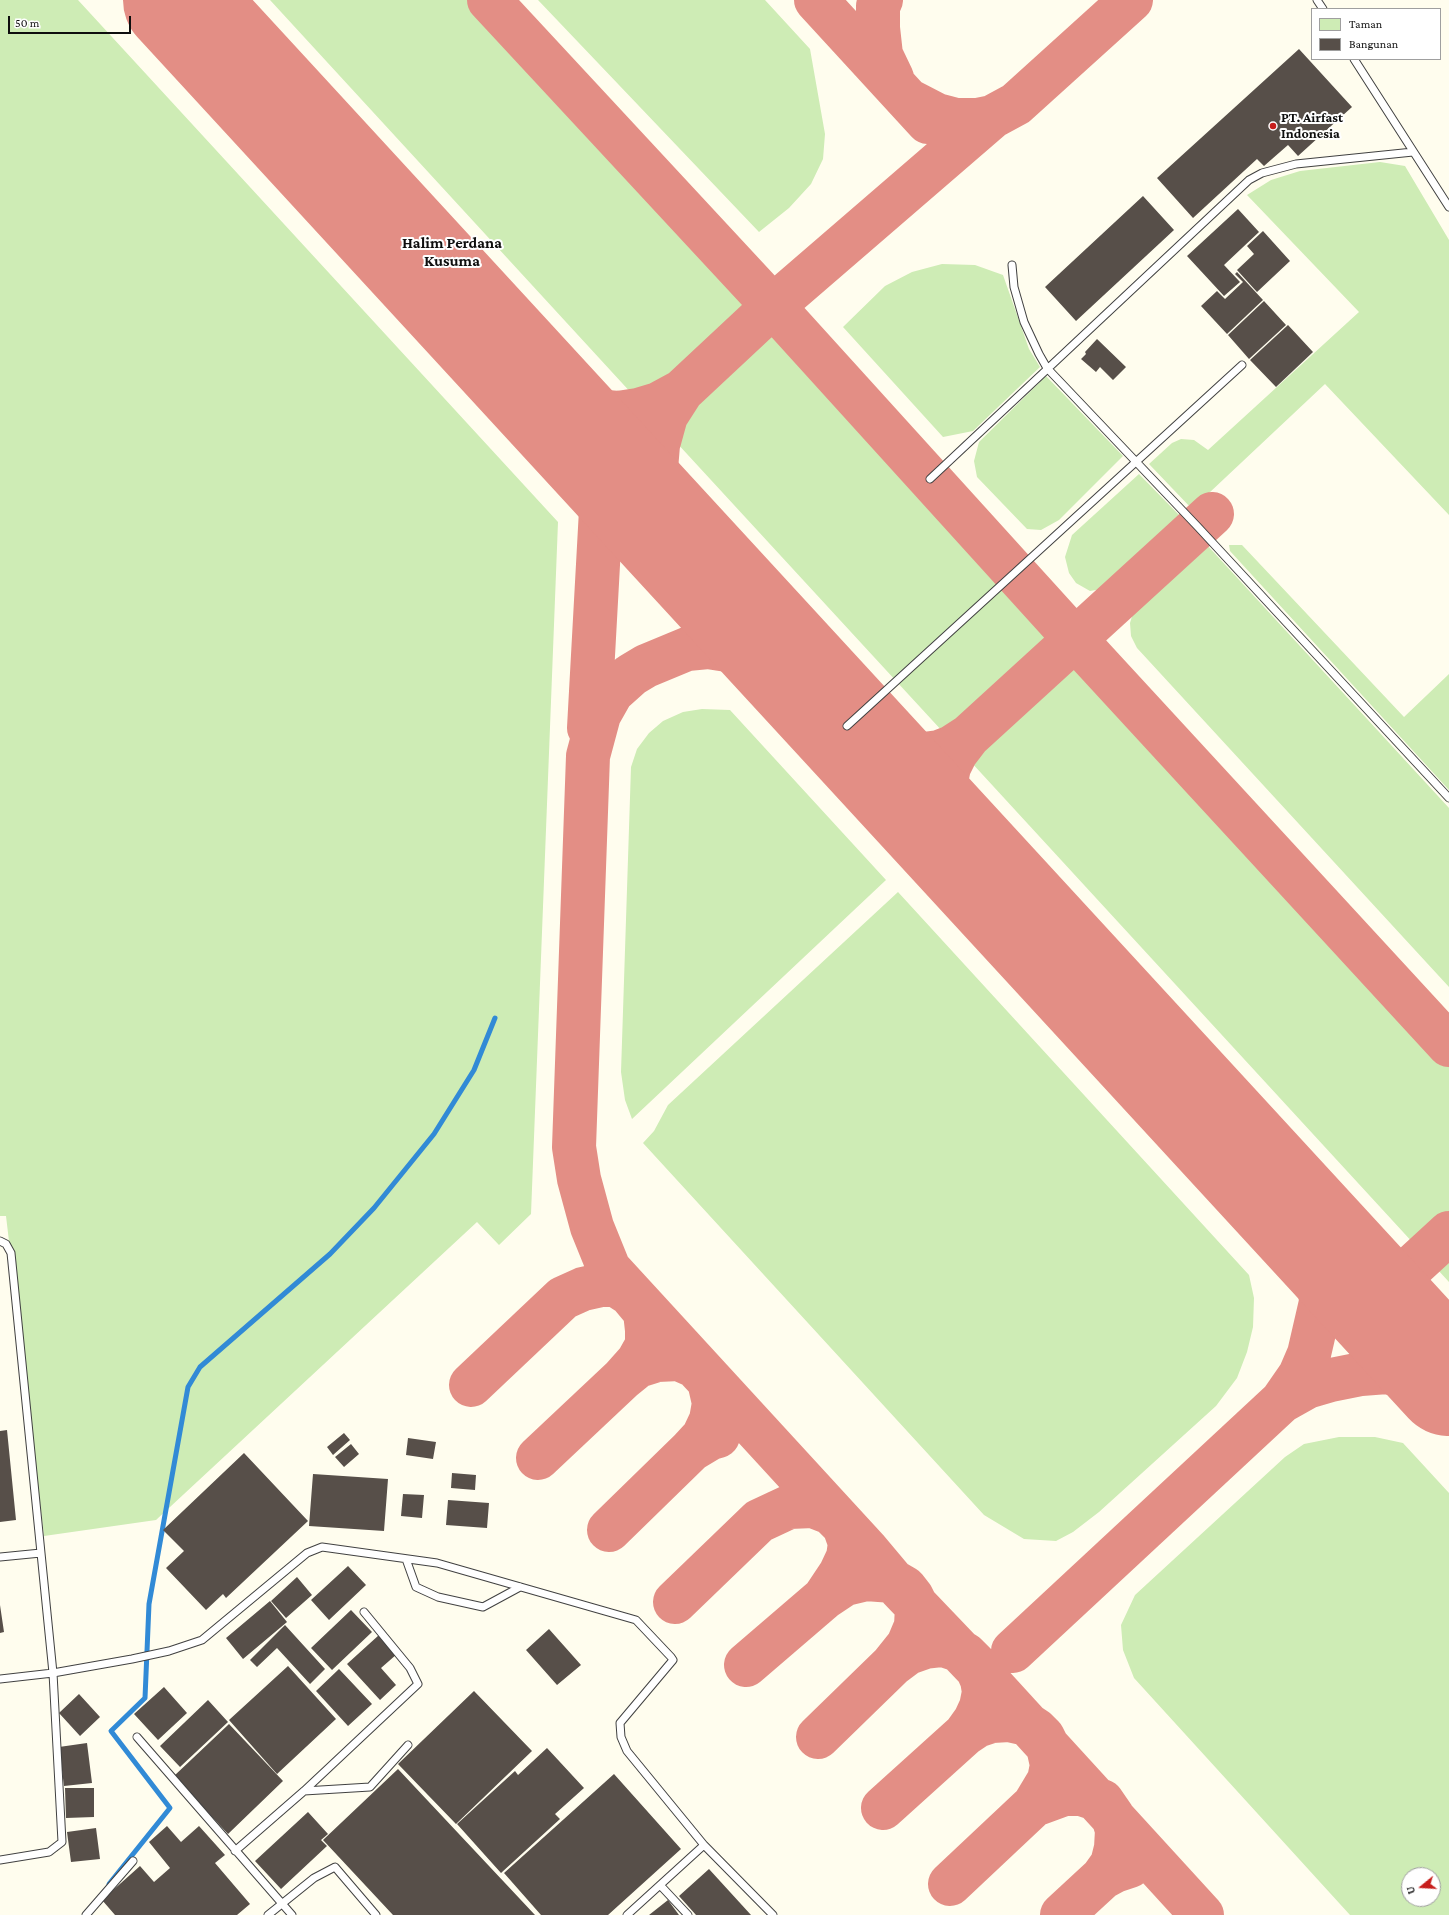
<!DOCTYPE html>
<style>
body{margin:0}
#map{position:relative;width:1449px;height:1915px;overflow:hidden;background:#fffdee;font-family:"Crimson Pro",serif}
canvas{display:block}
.legend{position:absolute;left:1311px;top:8px;width:130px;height:52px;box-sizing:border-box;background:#fff;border:1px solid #9f9f9f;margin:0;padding:5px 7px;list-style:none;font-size:12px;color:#0e0e0e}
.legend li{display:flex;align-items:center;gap:8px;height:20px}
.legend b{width:20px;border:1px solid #9f9f9f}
.north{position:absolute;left:1401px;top:1867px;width:40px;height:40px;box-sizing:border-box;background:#fff;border:1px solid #9f9f9f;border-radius:50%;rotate:252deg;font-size:11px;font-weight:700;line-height:16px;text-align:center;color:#0e0e0e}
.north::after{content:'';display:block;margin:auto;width:14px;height:18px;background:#c71e1c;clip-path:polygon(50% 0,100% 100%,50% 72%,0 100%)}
.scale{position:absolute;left:8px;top:16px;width:123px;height:18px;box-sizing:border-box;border:2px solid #0e0e0e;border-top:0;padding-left:5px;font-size:12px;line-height:14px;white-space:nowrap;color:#0e0e0e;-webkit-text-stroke:3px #fff;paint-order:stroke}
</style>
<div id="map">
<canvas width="1449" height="1915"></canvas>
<ul class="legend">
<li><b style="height:11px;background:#ceecb5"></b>Taman</li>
<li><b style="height:11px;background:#574f49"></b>Bangunan</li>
</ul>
<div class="north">U</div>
<div class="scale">50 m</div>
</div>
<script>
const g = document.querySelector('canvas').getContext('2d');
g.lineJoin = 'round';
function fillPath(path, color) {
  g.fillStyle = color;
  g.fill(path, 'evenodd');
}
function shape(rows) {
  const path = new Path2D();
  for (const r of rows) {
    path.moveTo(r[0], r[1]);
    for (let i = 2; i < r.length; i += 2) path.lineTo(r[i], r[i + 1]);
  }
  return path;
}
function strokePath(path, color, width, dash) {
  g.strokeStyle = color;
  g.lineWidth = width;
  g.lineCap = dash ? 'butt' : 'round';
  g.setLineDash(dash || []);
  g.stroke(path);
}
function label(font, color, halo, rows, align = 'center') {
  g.font = font + ' "Crimson Pro",serif';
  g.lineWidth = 4;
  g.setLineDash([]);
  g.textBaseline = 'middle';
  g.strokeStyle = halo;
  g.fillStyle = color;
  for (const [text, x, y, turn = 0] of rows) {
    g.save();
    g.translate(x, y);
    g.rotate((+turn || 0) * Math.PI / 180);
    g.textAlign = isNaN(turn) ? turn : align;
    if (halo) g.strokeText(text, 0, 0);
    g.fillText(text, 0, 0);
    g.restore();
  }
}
fillPath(shape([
 [0,0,78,0,558,522,531,1214,499,1245,477,1222,156,1520,44,1536,6,1216,0,1216],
 [270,0,489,0,773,306,1075,639,1449,1045,1449,1282,959,749,968,737,955,745,664,429,666,416,681,392,658,404,645,408],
 [538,0,765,0,810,49,825,134,823,159,811,184,789,208,759,232],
 [1380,162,1405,166,1449,240,1449,515,1325,384,1192,509,1149,464,1172,443,1181,439,1194,440,1208,450,1359,312,1247,195,1271,180,1300,171],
 [942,264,975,265,1003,275,1029,349,1040,367,973,431,943,437,843,327,885,286,912,272],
 [1046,376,1123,456,1059,520,1041,530,1027,529,977,477,974,461,979,442],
 [1139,474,1179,515,1102,589,1090,591,1076,583,1069,573,1065,557,1072,535],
 [1207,545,1449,808,1449,987,1137,648,1131,636,1130,623,1133,613],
 [1229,545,1242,545,1404,717,1449,674,1449,790,1230,551],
 [702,709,730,710,886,880,632,1119,625,1100,621,1072,631,767,637,749,649,733,663,721,683,712],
 [898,892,1249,1275,1254,1298,1253,1327,1247,1352,1237,1378,1216,1406,1099,1512,1073,1532,1056,1541,1024,1539,984,1515,643,1143,654,1131,668,1105],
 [1339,1437,1375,1437,1403,1443,1449,1493,1449,1915,1350,1915,1134,1678,1123,1650,1121,1625,1135,1595,1285,1457,1304,1444],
 [1409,1875,1433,1875,1433,1899,1409,1899]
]), '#ceecb5');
strokePath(shape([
 [109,1884,170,1808,111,1731,145,1698,149,1604,188,1387,200,1367,330,1254,374,1208,434,1134,474,1070,495,1018]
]), '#318ad6', 5);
strokePath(shape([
 [489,0,773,306,1075,639,1449,1045],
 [816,0,928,122],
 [881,0,878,6,878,28,881,55,892,78],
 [908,100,937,115,956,120,977,120,992,117,1016,104,1131,0],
 [526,378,551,395,572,405,595,411,618,413,638,410,658,404,682,391,666,416,658,445,656,469,659,496,667,519,679,544],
 [682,391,773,306,992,117],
 [579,435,596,472,602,492,589,728],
 [820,697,769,661,753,654,708,647,687,649,646,666,631,675,612,692,599,715,588,756,574,1147,579,1179,592,1227,609,1269,867,1550,893,1581,979,1671,1202,1915],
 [855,735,882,751,909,756,939,752,952,747,969,736,956,753,949,767,945,787,944,805,953,842],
 [969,736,1212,514],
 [1295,1214,1312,1250,1319,1279,1321,1302,1309,1354,1300,1375,1282,1401,1307,1387,1331,1380,1361,1374,1387,1372,1416,1380,1449,1396],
 [1375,1301,1449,1233],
 [471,1385,563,1298,583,1289,601,1285,616,1285,630,1294,645,1312,647,1330,647,1345,638,1361,622,1379],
 [538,1458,622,1379,638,1366,657,1360,679,1359,695,1366,709,1381,714,1403,711,1420,703,1437,691,1450],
 [609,1530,691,1450,711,1438,718,1436],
 [675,1602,759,1521,789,1507,813,1506,831,1513,844,1526,850,1543,848,1557,840,1574,824,1598],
 [1013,1651,1282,1401],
 [746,1665,824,1598,845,1584,866,1579,893,1581,905,1588,912,1597,917,1607,916,1626,908,1645,892,1665],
 [818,1737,892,1665,908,1653,925,1647,943,1645,958,1650,966,1655,975,1664,982,1680,984,1692,981,1707,975,1720,965,1734],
 [883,1808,965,1734,977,1726,992,1721,1009,1720,1027,1724,1036,1730,1043,1737,1048,1747,1052,1765,1049,1780,1034,1805],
 [950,1884,1034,1805,1064,1794,1081,1794,1102,1801,1113,1817,1117,1830,1116,1848,1112,1864,1102,1878],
 [1062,1915,1102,1878,1115,1871,1130,1866]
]), '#e38e85', 44);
strokePath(shape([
 [178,0,1449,1381]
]), '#e38e85', 110);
fillPath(shape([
 [1299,49,1352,107,1298,156,1288,145,1264,166,1257,159,1193,218,1157,178],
 [1143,196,1174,230,1076,321,1045,287],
 [1238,209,1259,232,1224,265,1240,282,1224,296,1187,256],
 [1263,231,1290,261,1257,292,1237,270,1254,254,1247,246],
 [1237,272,1263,300,1227,334,1201,306,1217,291,1225,299,1243,282,1235,274],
 [1264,301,1286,325,1249,359,1228,335],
 [1288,325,1313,352,1276,387,1250,360],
 [1097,339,1126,367,1113,380,1100,367,1096,372,1081,359,1086,354,1085,352],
 [7,1430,16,1520,0,1522,0,1431],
 [344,1433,350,1440,333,1455,327,1447],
 [408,1438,436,1442,433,1459,406,1455],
 [351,1444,359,1454,344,1467,335,1457],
 [244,1453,308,1521,226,1598,223,1594,206,1610,166,1568,184,1551,163,1530],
 [452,1473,476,1475,475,1490,451,1488],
 [313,1474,388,1479,384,1531,309,1526],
 [403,1494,424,1495,422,1518,401,1516],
 [448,1500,489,1503,487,1528,446,1525],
 [348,1566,366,1585,329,1620,311,1600],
 [297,1577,312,1595,286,1618,271,1601],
 [270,1601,287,1622,243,1659,226,1638],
 [0,1605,4,1632,0,1633],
 [351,1610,372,1632,332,1670,311,1648],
 [285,1625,325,1669,310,1684,277,1648,257,1667,250,1660],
 [549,1629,581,1665,557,1685,526,1650],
 [379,1635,397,1654,381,1668,396,1685,380,1700,347,1664],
 [288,1666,336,1719,277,1774,229,1720],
 [339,1669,372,1704,348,1726,316,1691],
 [164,1687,187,1713,158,1740,134,1714],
 [474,1691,532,1751,456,1824,398,1764],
 [79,1694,100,1717,80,1736,59,1713],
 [208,1700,228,1722,180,1767,160,1746],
 [229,1724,283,1781,228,1834,174,1776],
 [87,1743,92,1783,64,1786,59,1747],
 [547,1748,584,1788,555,1814,560,1819,501,1873,457,1824,515,1771,518,1775],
 [398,1769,535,1915,393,1915,323,1840],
 [614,1774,681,1849,608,1915,541,1915,504,1873],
 [65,1788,94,1788,94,1817,66,1818],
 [308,1812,328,1834,321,1840,327,1846,281,1889,255,1861],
 [167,1826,181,1842,199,1826,225,1855,215,1863,250,1904,237,1915,115,1915,102,1900,140,1866,154,1882,170,1868,149,1842],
 [96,1828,100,1859,71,1862,67,1832],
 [709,1869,751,1915,696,1915,679,1896],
 [668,1900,679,1915,649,1915]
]), '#574f49');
const service = shape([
 [1317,0,1323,9],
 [1354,59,1449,207],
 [1012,265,1014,287,1024,322,1039,354,1047,368,1198,527,1449,798],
 [930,479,1249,180,1262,173,1296,164,1413,152],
 [847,726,1242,365],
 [0,1241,6,1244,11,1253,41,1553],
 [0,1557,41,1553,53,1673,62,1842,49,1852,0,1860],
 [406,1559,416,1587,438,1597,483,1607,520,1587],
 [0,1679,53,1673,132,1659,169,1651,202,1640,307,1553,322,1547,437,1563,636,1620,671,1657,673,1660,620,1723,621,1737,627,1751,704,1845],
 [137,1737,292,1915],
 [304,1791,370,1787,408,1745],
 [235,1851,304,1791,418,1684,410,1668,364,1612],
 [660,1885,688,1915],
 [86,1915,133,1861],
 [268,1915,314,1878,335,1867,376,1915],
 [627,1915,704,1845,773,1915]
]);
strokePath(service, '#414141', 9);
strokePath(service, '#fff', 7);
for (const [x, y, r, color] of [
 [1273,126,4,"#c71e1c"]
]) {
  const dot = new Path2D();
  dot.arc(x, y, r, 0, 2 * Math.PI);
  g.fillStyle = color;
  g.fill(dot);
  strokePath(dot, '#fff', 1.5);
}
label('bold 14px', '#0e0e0e', '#fff', [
 ["PT. Airfast",1281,118],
 ["Indonesia",1281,134]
], 'left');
label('bold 16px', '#0e0e0e', '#fff', [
 ["Halim Perdana",452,243],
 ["Kusuma",452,261]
]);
</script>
